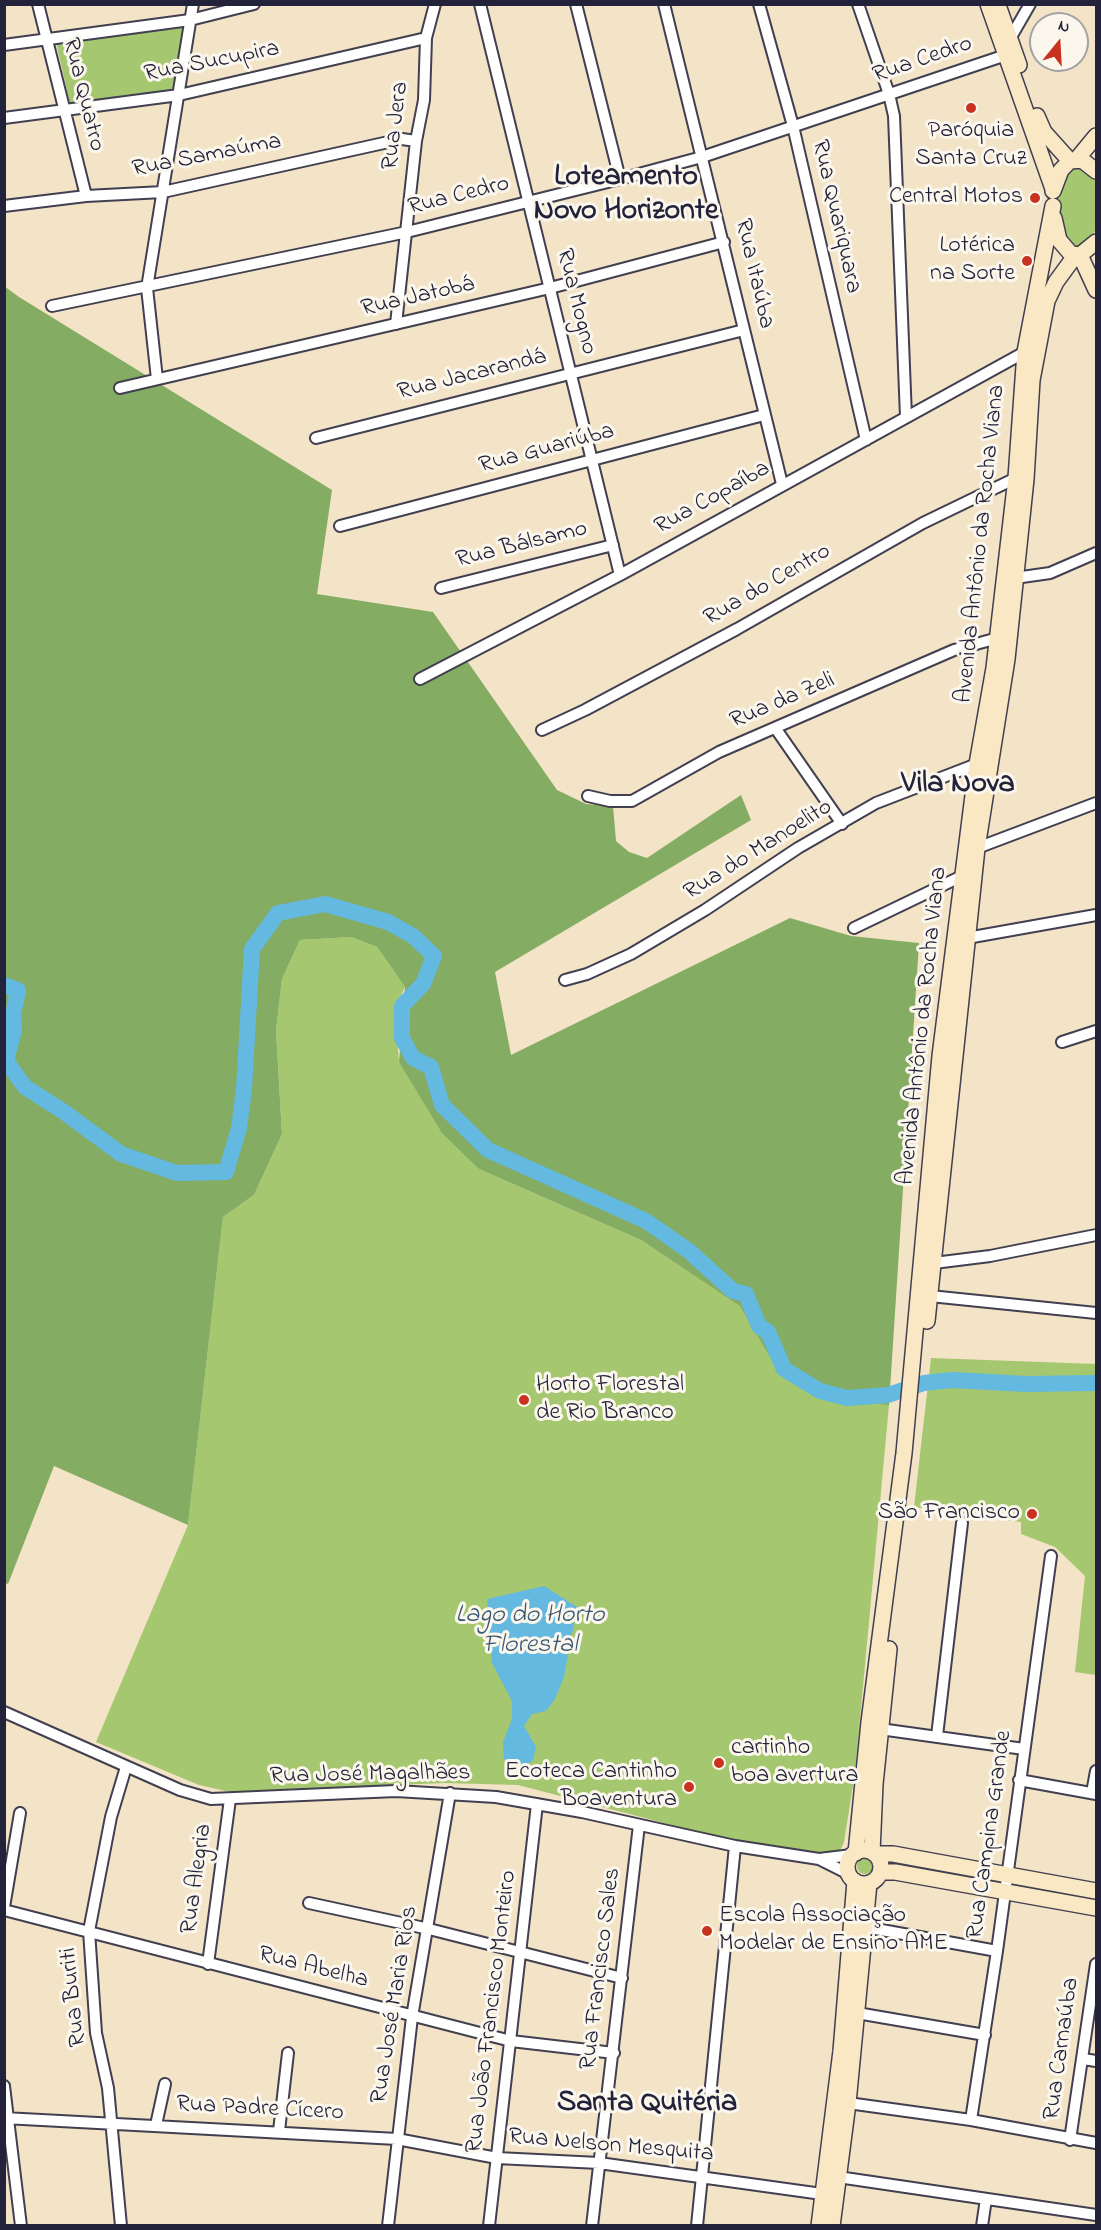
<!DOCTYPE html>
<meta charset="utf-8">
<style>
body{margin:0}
#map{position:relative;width:1101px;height:2230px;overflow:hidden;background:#f3e3c7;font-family:"Indie Flower",sans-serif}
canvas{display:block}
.frame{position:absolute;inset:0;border:6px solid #22223b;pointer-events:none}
.north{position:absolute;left:1029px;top:12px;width:60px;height:60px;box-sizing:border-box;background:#fbf7ec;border:2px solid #a4a2a5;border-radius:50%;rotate:18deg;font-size:16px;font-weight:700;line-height:24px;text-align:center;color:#22223b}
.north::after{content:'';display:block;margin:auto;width:21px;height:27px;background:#c8321e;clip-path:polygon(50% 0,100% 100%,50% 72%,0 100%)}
</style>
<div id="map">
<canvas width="1101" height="2230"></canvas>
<div class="frame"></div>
<div class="north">N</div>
</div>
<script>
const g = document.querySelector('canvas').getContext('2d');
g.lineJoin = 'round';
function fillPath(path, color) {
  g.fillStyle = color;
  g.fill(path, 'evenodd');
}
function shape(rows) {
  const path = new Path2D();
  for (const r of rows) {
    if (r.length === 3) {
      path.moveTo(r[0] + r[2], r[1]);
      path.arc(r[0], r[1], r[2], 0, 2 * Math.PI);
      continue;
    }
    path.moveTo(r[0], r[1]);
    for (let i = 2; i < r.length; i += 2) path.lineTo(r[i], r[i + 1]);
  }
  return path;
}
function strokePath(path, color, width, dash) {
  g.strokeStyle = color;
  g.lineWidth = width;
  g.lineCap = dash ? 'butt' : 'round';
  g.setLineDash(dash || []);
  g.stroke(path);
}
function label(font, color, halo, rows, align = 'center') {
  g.font = font + ' "Indie Flower",sans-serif';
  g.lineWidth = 6;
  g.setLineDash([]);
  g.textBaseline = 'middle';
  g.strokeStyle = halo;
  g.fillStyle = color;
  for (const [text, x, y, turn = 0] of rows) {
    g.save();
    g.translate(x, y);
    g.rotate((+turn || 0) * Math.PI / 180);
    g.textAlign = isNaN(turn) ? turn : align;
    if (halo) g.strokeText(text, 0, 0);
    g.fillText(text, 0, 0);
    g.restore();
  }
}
fillPath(shape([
 [183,26,174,91,70,104,56,42],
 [1077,165,1092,174,1096,183,1096,230,1078,250,1067,242,1058,206,1059,190,1066,173],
 [351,937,377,947,405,987,395,1008,399,1062,479,1169,641,1240,741,1306,780,1374,889,1405,855,1773,844,1842,840,1851,832,1856,714,1836,518,1785,444,1783,230,1792,199,1785,96,1742,188,1525,223,1217,254,1195,282,1134,276,1031,282,979,300,940],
 [931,1358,1096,1364,1096,1675,1075,1672,1085,1576,1055,1547,1021,1534,1021,1522,914,1507],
 [865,1866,8]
]), '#a5c76f');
fillPath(shape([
 [4,286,19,297,332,490,317,594,433,612,557,790,586,804,613,806,616,841,629,852,647,858,741,795,751,820,495,972,511,1055,790,918,851,936,919,943,889,1405,818,1397,780,1374,740,1306,641,1240,479,1169,442,1133,399,1062,405,987,377,947,351,937,300,940,282,979,276,1031,282,1134,254,1195,223,1217,188,1525,54,1466,8,1584,5,1583]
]), '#84ac62');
fillPath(shape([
 [544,1586,577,1607,564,1677,555,1699,546,1711,532,1714,524,1726,536,1747,533,1760,525,1766,513,1768,504,1759,503,1742,512,1719,512,1701,492,1663,487,1599]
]), '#64b9e1');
strokePath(shape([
 [4,985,18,990,13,1015,14,1031,6,1061,25,1087,64,1112,121,1154,177,1173,226,1172,239,1128,244,1089,252,949,278,913,325,904,388,922,413,936,434,956,423,984,402,1006,402,1038,413,1058,431,1067,442,1105,488,1150,646,1221,689,1251,733,1291,746,1294,759,1326,768,1332,784,1369,820,1391,847,1398,888,1395,924,1383,952,1380,1026,1384,1096,1383]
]), '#64b9e1', 16);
const street = shape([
 [38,4,86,196],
 [480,4,620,575],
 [576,4,620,179],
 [664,4,782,484],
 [759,4,793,126,866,440],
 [858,4,889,94,894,116,906,417],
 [1011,37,1030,4],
 [4,45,190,20,254,4],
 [4,118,179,95,426,38],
 [4,206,86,196,163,192,402,139,416,141],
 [52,306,407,232,620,179,702,157,1006,55],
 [396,324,416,141,424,100,426,38,435,4],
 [157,379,147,288,193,4],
 [120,388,550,288,724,242],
 [316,438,744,330],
 [340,526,764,415],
 [1015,578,1050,573,1096,553],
 [441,588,613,545],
 [420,679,620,575,1025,352],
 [776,729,842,824],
 [542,730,585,710,737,629,923,523,1016,478],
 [588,796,610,801,632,801,719,752,954,650,998,638],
 [977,848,1096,803],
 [854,928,962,876],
 [967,938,1096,915],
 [565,980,587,974,631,954,705,910,798,848,876,803,977,764],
 [1062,1042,1096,1031],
 [934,1263,990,1256,1096,1235],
 [930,1296,1096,1313],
 [4,1712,180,1790,211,1799,396,1791,496,1797,582,1812,735,1846,819,1859,849,1874],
 [880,1729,1024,1749],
 [937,1736,962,1523],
 [1019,1780,1096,1794],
 [1092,1793,1096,1771],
 [819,1859,852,1855],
 [309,1903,429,1929,622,1978],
 [4,1907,20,1813],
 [4,1910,511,2041,614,2053],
 [865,1927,997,1951],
 [208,1964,230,1799],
 [857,2013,985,2035],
 [1083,2059,1096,2061],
 [4,2086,21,2226],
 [848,2103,971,2120,1096,2143],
 [4,2118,397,2139,497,2158,599,2163,822,2194],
 [971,2120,997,1951,1051,1556],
 [156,2125,165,2084],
 [279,2131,288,2053],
 [1070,2140,1096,1964],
 [838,2177,1096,2215],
 [121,2226,108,2088,96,2033,89,1931,111,1817,126,1767],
 [388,2226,412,2017,450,1793],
 [489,2226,537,1804],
 [592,2226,639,1825],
 [697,2226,735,1846],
 [982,2226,986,2199]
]);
const secondary = shape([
 [988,4,1053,189],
 [999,8,1019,65],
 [1037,116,1044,132,1070,161],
 [1077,159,1096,136],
 [1053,191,1061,170,1070,161,1082,160,1096,171],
 [1054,218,1059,240,1071,254,1080,255,1096,242],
 [1080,255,1096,290],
 [927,1321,977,848,1007,659,1026,479,1032,380,1047,301,1056,282,1075,256],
 [864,1867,17],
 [872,1852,875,1784,889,1649],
 [856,1853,869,1722,904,1453,940,1056,977,764,994,668,1016,478,1025,352,1053,206],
 [876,1854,893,1854,1096,1891],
 [880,1872,895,1872,1096,1908],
 [819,2226,841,2051,855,1881],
 [832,2226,848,2103,869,1883]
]);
strokePath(street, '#413f50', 14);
strokePath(secondary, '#413f50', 18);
strokePath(street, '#fff', 10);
strokePath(secondary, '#fae7c3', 15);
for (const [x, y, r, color] of [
 [971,108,6,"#c8321e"],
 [1035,198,6,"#c8321e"],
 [1027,261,6,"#c8321e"],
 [524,1400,6,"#c8321e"],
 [1032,1514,6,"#c8321e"],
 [719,1763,6,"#c8321e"],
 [689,1787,6,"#c8321e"],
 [707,1931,6,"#c8321e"]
]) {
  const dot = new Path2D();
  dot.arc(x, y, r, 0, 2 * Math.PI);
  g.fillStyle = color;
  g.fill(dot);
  strokePath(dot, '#fbf7ec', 2);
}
label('24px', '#22223b', '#fbf7ec', [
 ["Rua Cedro",923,61,-19],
 ["Rua Sucupira",212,63,-11],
 ["Rua Quatro",82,95,76],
 ["Rua Jera",397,126,-83],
 ["Rua Samaúma",207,157,-11],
 ["Rua Cedro",459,197,-14],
 ["Rua Quariquara",835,217,77],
 ["Rua Itaúba",753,274,77],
 ["Rua Jatobá",418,298,-13],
 ["Rua Mogno",575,302,76],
 ["Rua Jacarandá",472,376,-14],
 ["Rua Guariúba",547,450,-15],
 ["Rua Copaíba",713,499,-29],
 ["Avenida Antônio da Rocha Viana",982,544,-84],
 ["Rua Bálsamo",522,546,-14],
 ["Rua do Centro",768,586,-30],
 ["Rua da Zeli",783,702,-23],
 ["Rua do Manoelito",759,851,-32],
 ["Avenida Antônio da Rocha Viana",924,1026,-84],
 ["Rua José Magalhães",370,1776,-1],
 ["Rua Campina Grande",991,1835,-82],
 ["Rua Alegria",198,1879,-82],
 ["Rua Abelha",313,1969,14],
 ["Rua Francisco Sales",602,1969,-83],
 ["Rua Buriti",75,1997,-96],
 ["Rua José Maria Rios",396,2005,-81],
 ["Rua João Francisco Monteiro",493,2012,-83],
 ["Rua Carnaúba",1063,2049,-82],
 ["Rua Padre Cícero",260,2110,3],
 ["Rua Nelson Mesquita",611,2147,5]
]);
label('24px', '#22223b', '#fbf7ec', [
 ["Paróquia",971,132,"center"],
 ["Santa Cruz",971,160,"center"],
 ["Central Motos",1023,198],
 ["Lotérica",1015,247],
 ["na Sorte",1015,275],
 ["Horto Florestal",536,1386,"left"],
 ["de Rio Branco",536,1414,"left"],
 ["São Francisco",1020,1514],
 ["cartinho",731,1749,"left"],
 ["boa avertura",731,1777,"left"],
 ["Ecoteca Cantinho",677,1773],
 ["Boaventura",677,1801],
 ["Escola Associação",719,1917,"left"],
 ["Modelar de Ensino AME",719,1945,"left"]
], 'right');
label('italic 26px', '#395775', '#fbf7ec', [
 ["Lago do Horto",530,1617],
 ["Florestal",530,1647]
]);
label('bold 30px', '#22223b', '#fbf7ec', [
 ["Loteamento",626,179],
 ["Novo Horizonte",626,213],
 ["Vila Nova",958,786],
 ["Santa Quitéria",647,2105]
]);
</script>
